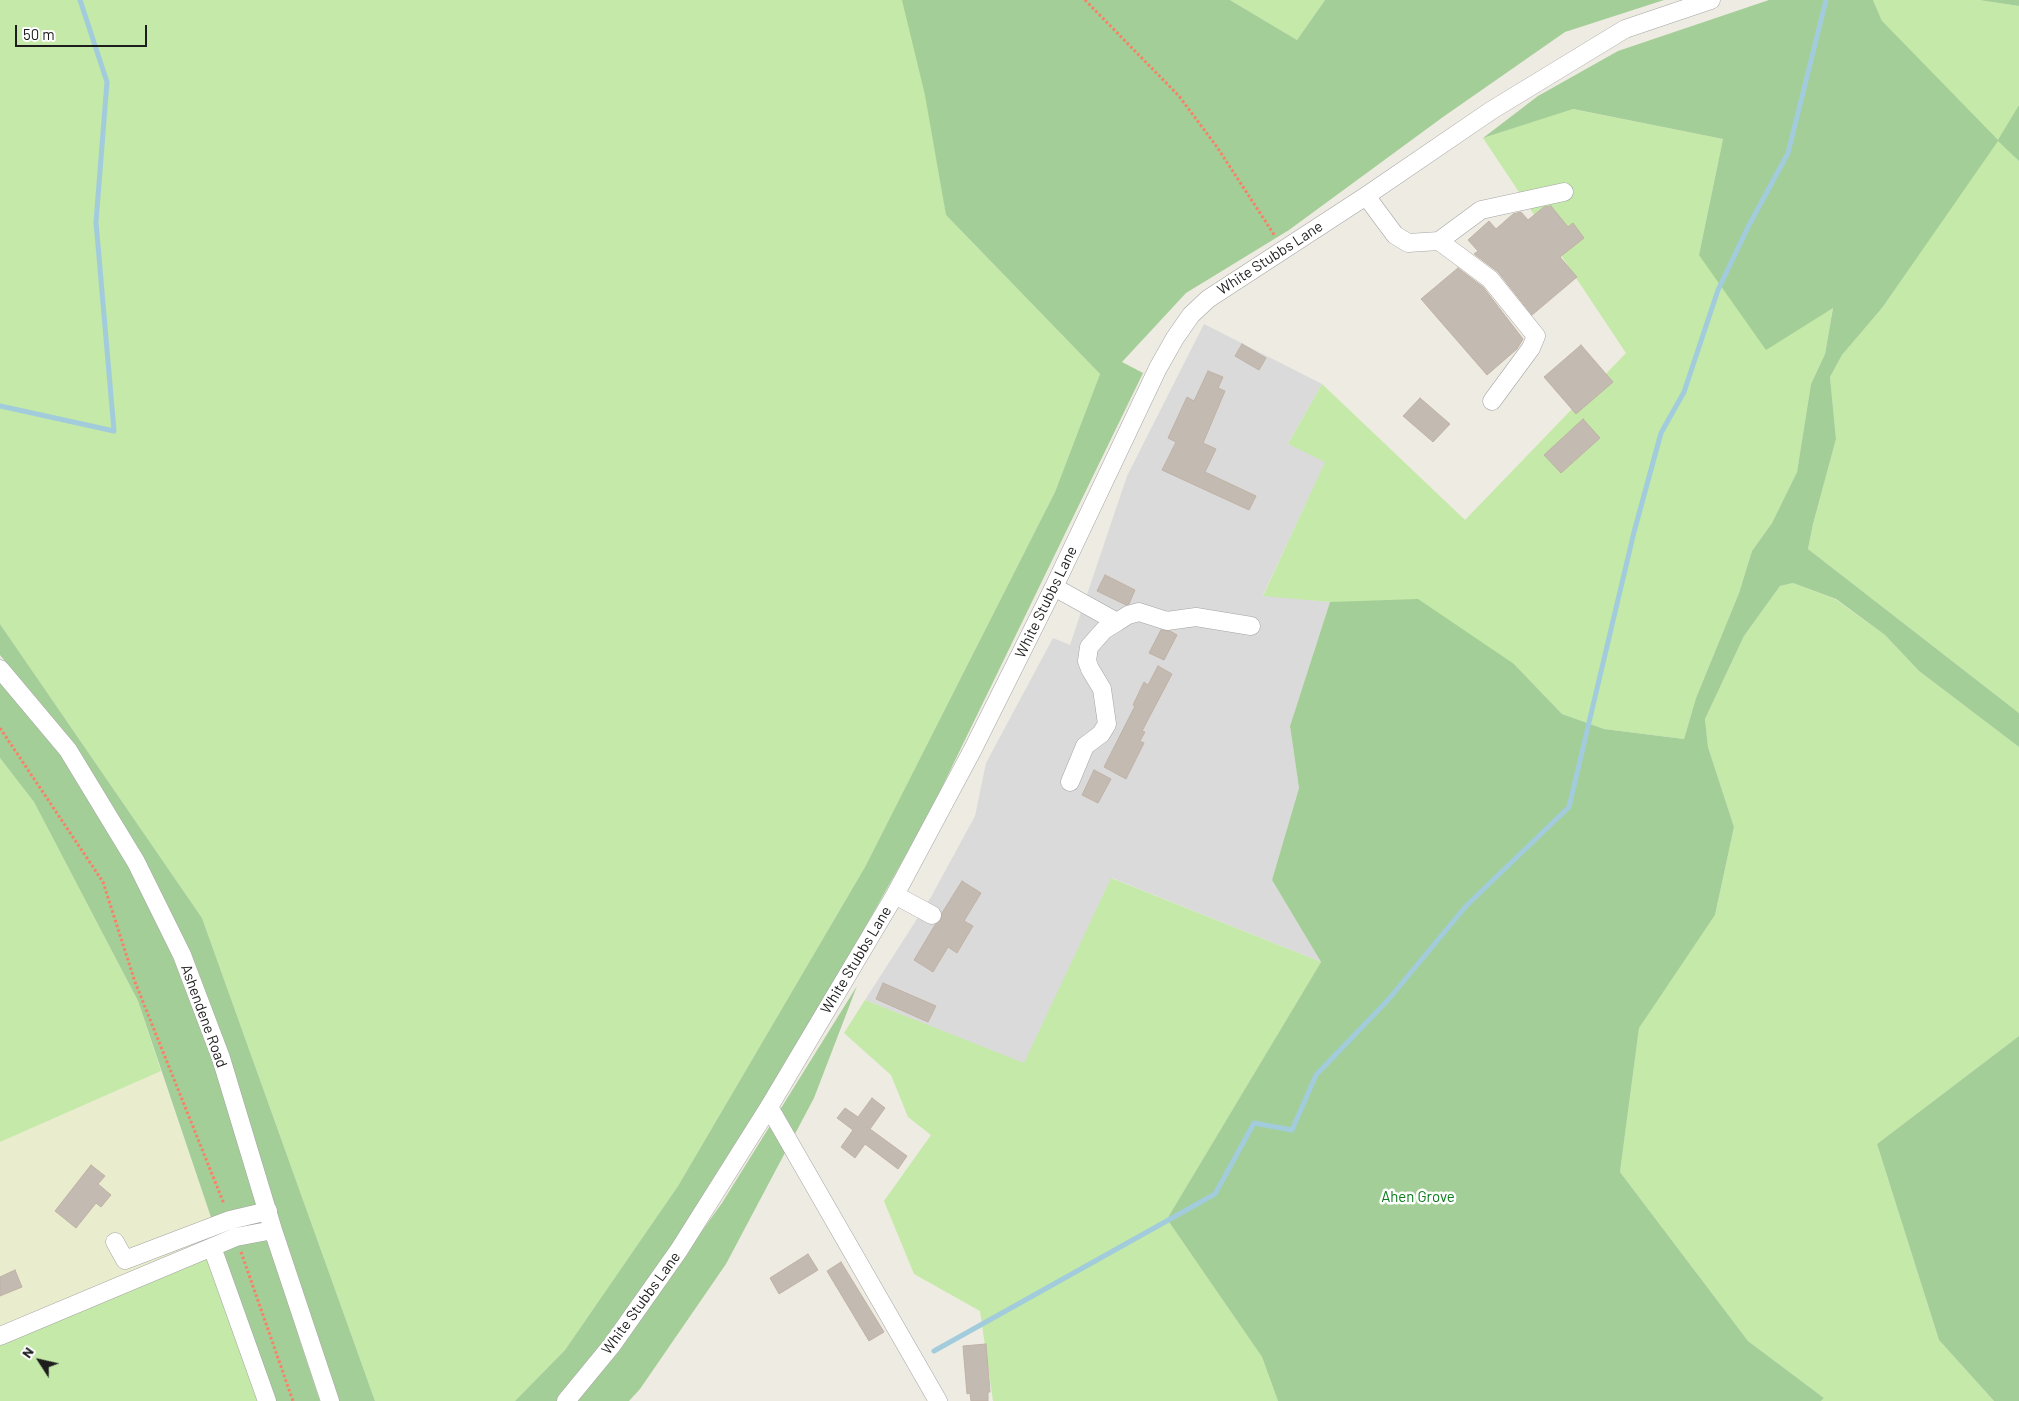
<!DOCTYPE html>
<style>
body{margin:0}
#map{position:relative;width:2019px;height:1401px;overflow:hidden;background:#eeebe2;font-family:Barlow,sans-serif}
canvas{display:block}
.north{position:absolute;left:15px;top:1336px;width:50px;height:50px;-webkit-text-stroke:4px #fff;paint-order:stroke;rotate:305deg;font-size:14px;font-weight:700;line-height:20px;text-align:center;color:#1d1d1d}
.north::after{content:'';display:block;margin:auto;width:18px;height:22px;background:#1d1d1d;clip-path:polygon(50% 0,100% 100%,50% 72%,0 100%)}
.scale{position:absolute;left:15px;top:25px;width:132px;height:22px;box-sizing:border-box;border:2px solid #1d1d1d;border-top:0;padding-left:6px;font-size:15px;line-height:18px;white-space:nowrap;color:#1d1d1d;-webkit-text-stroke:4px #fff;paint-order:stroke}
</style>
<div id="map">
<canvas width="2019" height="1401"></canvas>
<div class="north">N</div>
<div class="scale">50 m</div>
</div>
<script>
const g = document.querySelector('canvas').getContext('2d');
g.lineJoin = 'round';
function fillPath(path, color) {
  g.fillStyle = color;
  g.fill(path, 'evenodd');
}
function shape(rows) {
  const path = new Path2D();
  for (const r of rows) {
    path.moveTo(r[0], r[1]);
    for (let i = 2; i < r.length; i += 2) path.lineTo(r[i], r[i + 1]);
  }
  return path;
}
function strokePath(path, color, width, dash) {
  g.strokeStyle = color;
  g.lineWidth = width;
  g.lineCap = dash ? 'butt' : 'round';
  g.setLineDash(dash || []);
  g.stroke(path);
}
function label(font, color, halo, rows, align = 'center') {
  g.font = font + ' Barlow,sans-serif';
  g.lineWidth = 5;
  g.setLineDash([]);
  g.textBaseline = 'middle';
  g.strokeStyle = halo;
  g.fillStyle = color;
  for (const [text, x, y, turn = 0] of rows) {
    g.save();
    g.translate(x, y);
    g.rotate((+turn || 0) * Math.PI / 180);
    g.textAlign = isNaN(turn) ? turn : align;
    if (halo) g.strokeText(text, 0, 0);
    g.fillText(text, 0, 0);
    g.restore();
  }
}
fillPath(shape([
 [1204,324,1322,384,1288,444,1326,461,1263,595,1330,602,1290,726,1299,788,1272,880,1321,962,1112,878,1024,1064,865,1000,931,897,975,816,986,763,1053,638,1070,645,1127,476]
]), '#dbdada');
fillPath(shape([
 [161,1071,218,1238,0,1327,0,1142]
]), '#e9edcd');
fillPath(shape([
 [0,0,903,0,930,104,946,215,1100,374,1055,492,865,867,678,1186,565,1350,515,1401,375,1401,202,918,0,624],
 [1230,0,1325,0,1297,40],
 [1873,0,1979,0,2019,6,2019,105,1999,140,2019,161,2019,713,1808,549,1813,524,1836,439,1830,377,1842,355,1882,308,1922,249,1882,21],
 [1572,109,1723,139,1699,255,1833,307,1825,354,1811,384,1797,472,1772,523,1752,551,1739,593,1696,698,1684,739,1604,729,1562,714,1514,664,1330,602,1263,596,1325,462,1288,444,1322,384,1465,520,1626,353,1483,138],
 [1793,583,1835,599,1885,635,1919,671,2019,747,2019,1036,1877,1144,1939,1340,1994,1401,1821,1401,1824,1398,1748,1341,1620,1172,1639,1027,1715,915,1734,827,1708,747,1705,719,1744,636,1780,586],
 [0,758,34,802,138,1001,161,1071,0,1142],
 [1111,878,1321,962,1167,1219,1262,1357,1278,1401,993,1401,980,1311,914,1274,884,1201,931,1135,908,1117,891,1075,844,1033,865,1000,1024,1063],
 [218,1238,273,1401,0,1401,0,1327]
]), '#c4e9a8');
fillPath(shape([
 [902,0,1230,0,1297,40,1325,0,1664,0,1565,32,1443,117,1289,230,1186,293,1122,362,1143,373,929,814,840,972,677,1244,618,1329,557,1401,515,1401,565,1350,678,1186,865,867,1055,492,1100,374,946,215,925,95],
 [1769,0,1873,0,1882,21,1998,140,2019,105,2019,161,1998,141,1882,308,1842,355,1830,377,1836,439,1813,524,1808,549,2019,713,2019,747,1919,671,1885,635,1836,599,1793,583,1780,586,1744,636,1705,719,1708,747,1734,827,1715,915,1639,1028,1620,1172,1748,1341,1824,1398,1821,1401,1278,1401,1262,1357,1167,1219,1321,962,1272,880,1299,788,1290,726,1330,602,1418,599,1514,664,1562,714,1604,729,1684,739,1696,698,1739,593,1752,551,1772,523,1797,472,1811,384,1825,354,1833,308,1766,350,1699,255,1723,139,1573,109,1483,138,1538,96,1618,51],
 [1979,0,2019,0,2019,6],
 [0,624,202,918,375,1401,337,1401,168,908,125,826,69,742,0,655],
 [0,678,70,766,121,849,176,964,223,1088,301,1344,320,1401,273,1401,138,1001,34,802,0,758],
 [857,986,814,1098,726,1264,640,1389,629,1401,576,1401,627,1335,722,1203],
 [2019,1036,2019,1401,1994,1401,1939,1340,1877,1144]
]), '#a4ce97');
strokePath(shape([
 [0,406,114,431,96,222,107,82,80,0],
 [934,1351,1215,1194,1254,1123,1292,1130,1316,1075,1388,1000,1466,906,1569,807,1634,532,1661,433,1684,392,1718,290,1748,227,1788,153,1826,0]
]), '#a2ccdc', 5);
const building = shape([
 [1551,206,1568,227,1573,223,1584,238,1560,257,1577,277,1532,315,1498,272,1474,254,1478,251,1468,240,1489,221,1496,229,1513,214,1521,212,1528,220,1544,207,1551,206],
 [1458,268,1483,287,1523,339,1517,349,1487,375,1421,299,1458,268],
 [1242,344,1266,358,1259,370,1235,356,1242,344],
 [1581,345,1613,382,1576,414,1544,377,1581,345],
 [1208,371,1223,377,1218,388,1225,391,1203,443,1216,449,1205,472,1256,496,1249,510,1162,470,1176,442,1168,438,1187,397,1194,401,1208,371],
 [1420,398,1450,424,1433,442,1403,416,1420,398],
 [1583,419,1600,438,1561,473,1544,455,1583,419],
 [1105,575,1135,590,1129,604,1126,605,1097,591,1105,575],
 [1161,630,1170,631,1177,635,1164,660,1149,653,1161,630],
 [1158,666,1172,674,1142,731,1145,732,1140,741,1144,743,1126,779,1104,767,1135,706,1133,705,1144,682,1148,685,1158,666],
 [1094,770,1111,779,1098,803,1082,795,1094,770],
 [962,881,981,893,964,921,973,926,957,953,948,947,933,972,914,960,935,925,941,920,942,913,962,881],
 [883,983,936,1006,928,1022,876,999,883,983],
 [872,1098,885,1108,870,1129,907,1156,898,1169,865,1144,855,1158,841,1147,853,1130,837,1118,845,1108,858,1117,872,1098],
 [91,1165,105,1176,98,1184,111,1195,101,1207,96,1203,76,1228,55,1211,91,1165],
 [808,1254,818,1270,779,1294,770,1278,808,1254],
 [841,1262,884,1332,869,1341,827,1271,841,1262],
 [15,1270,22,1287,0,1296,0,1277,15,1270],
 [986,1344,990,1392,988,1392,988,1401,971,1401,970,1393,967,1394,963,1346,986,1344]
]);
fillPath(building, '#c3bab2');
strokePath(building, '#c0b2a5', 1);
const minor = shape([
 [1366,196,1395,235,1408,243,1439,241,1490,279,1536,336,1531,348,1492,401],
 [1439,241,1481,210,1564,192],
 [1054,587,1117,622,1128,615,1139,612,1167,621,1196,617,1251,626],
 [0,669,68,750,136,862,182,955,221,1058,273,1230,330,1401],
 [1070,782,1085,746,1101,734,1107,724,1102,689,1090,669,1087,661,1089,647,1104,630,1117,622],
 [895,895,932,915],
 [769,1107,938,1401],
 [115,1242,125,1260,230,1220,268,1211],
 [212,1247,267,1401],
 [0,1336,236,1237,273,1230],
 [566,1401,612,1345,679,1250,769,1107,895,895,973,749,1054,587,1158,368,1175,338,1191,315,1208,299,1366,196,1492,110,1625,29,1711,0]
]);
strokePath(minor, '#a4a4a4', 19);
strokePath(shape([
 [1085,0,1179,96,1217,147,1275,236],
 [0,728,103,882,135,982,224,1204],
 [241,1252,293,1401]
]), '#fa7f67', 3, [2.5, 2.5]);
strokePath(minor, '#fff', 18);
label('15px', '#1d1d1d', '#fff', [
 ["White Stubbs Lane",1270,258,-33],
 ["White Stubbs Lane",1046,602,-64],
 ["White Stubbs Lane",856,960,-59],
 ["Ashendene Road",204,1016,70],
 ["White Stubbs Lane",641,1303,-54]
]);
label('15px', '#0b7b1a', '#fff', [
 ["Ahen Grove",1418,1197]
]);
</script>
